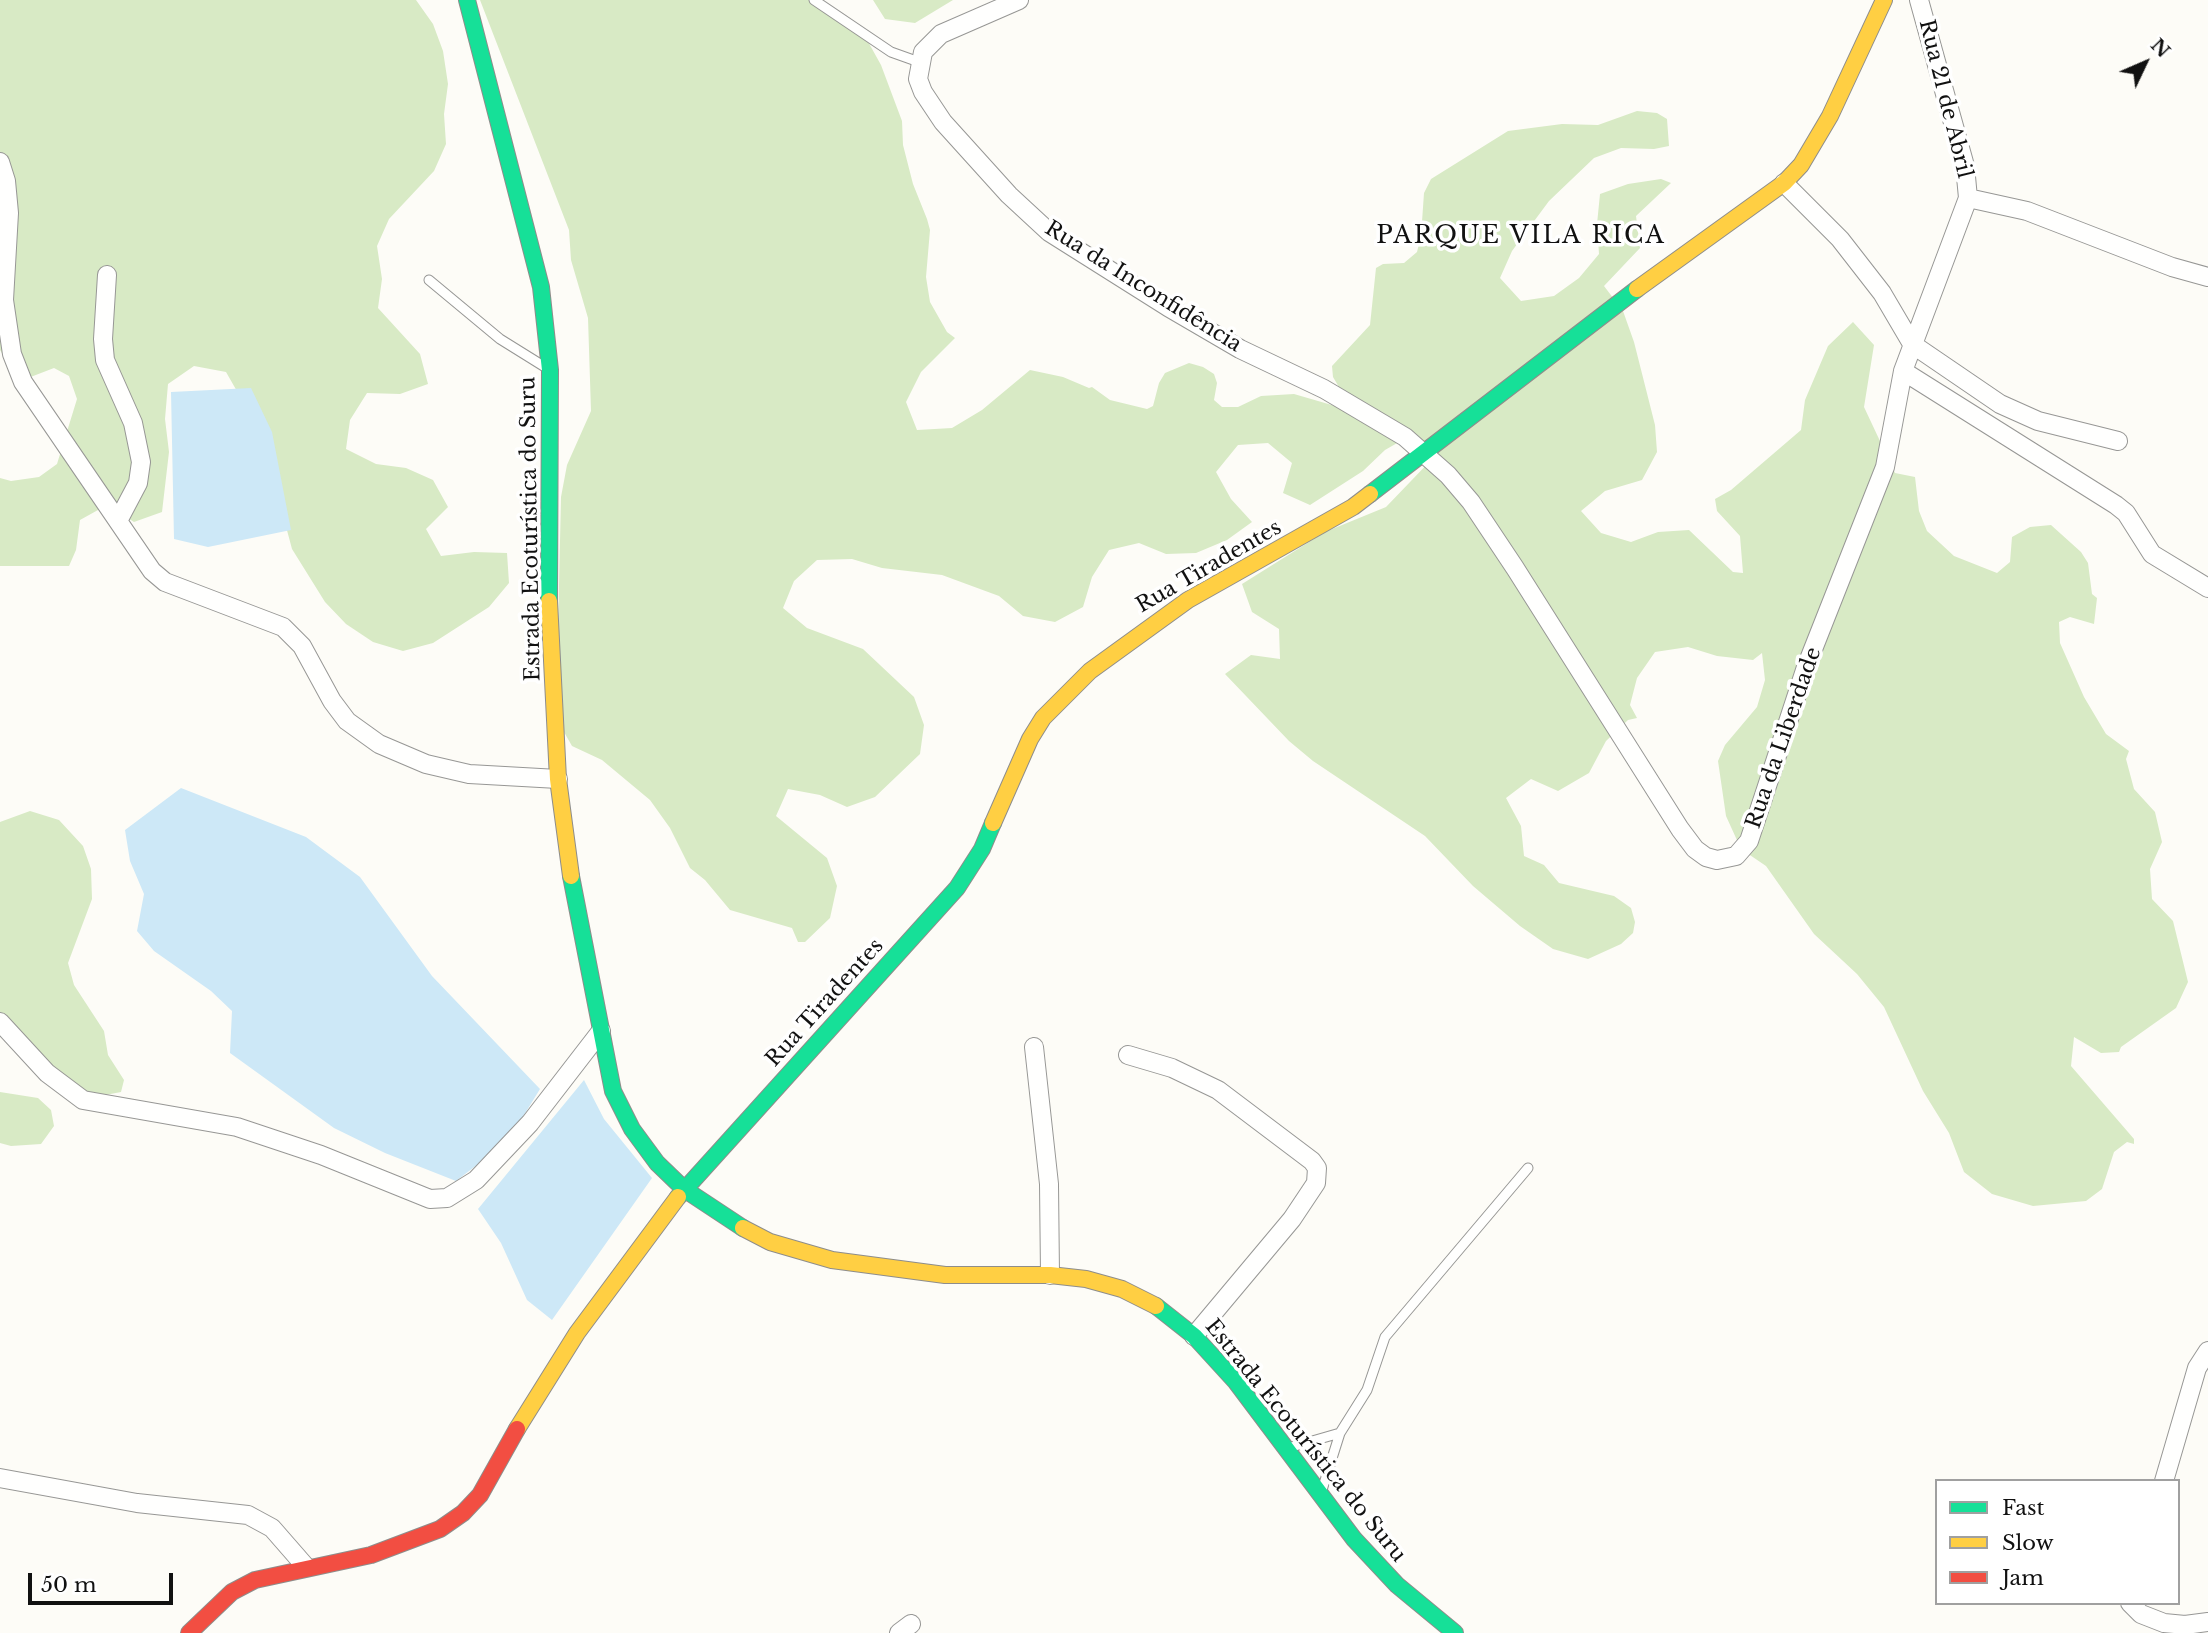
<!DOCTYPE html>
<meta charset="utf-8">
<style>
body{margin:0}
#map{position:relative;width:2208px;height:1633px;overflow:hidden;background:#fdfcf7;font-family:"Libre Baskerville",serif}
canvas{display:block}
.legend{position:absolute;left:1935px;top:1479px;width:245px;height:126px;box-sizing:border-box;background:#fff;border:2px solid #a0a0a0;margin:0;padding:9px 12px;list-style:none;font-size:21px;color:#111}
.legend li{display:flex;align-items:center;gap:14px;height:35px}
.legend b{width:35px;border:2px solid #a0a0a0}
.north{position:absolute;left:2110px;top:28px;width:70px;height:70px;-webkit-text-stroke:5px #fff;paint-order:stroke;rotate:46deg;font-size:19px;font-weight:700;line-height:28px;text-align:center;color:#111}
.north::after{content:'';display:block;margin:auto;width:24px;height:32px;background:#111;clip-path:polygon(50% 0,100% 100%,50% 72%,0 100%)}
.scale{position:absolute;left:28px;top:1573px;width:145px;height:32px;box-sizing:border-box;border:4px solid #111;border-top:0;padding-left:9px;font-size:21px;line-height:24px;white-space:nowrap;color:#111;-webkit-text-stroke:5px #fff;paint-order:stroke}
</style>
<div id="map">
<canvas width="2208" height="1633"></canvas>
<ul class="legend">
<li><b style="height:9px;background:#16e098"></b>Fast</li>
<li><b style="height:9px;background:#ffcf43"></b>Slow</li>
<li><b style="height:9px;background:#f24e42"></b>Jam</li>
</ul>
<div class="north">N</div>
<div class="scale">50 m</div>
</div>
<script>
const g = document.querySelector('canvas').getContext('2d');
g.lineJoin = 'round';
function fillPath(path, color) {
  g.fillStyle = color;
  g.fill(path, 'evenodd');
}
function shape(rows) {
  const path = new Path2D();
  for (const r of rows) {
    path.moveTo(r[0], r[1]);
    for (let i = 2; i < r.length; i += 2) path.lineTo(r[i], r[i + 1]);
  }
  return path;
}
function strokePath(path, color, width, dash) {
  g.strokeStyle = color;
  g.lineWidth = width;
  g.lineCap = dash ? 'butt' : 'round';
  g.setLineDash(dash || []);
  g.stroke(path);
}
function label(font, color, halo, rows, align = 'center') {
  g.font = font + ' "Libre Baskerville",serif';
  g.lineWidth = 7;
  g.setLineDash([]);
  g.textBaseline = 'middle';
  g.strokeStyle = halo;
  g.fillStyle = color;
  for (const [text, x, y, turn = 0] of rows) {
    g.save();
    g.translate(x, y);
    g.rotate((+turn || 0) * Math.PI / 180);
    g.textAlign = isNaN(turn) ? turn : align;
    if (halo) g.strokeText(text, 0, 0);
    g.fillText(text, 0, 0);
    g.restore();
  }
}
fillPath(shape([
 [0,0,416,0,433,24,443,51,448,84,444,114,446,144,434,171,389,219,377,246,382,279,378,308,420,354,428,384,400,394,367,393,350,420,346,449,376,464,406,468,433,480,448,507,426,529,441,556,474,552,507,553,509,583,489,607,433,643,403,651,373,642,346,624,325,602,292,549,284,519,242,400,226,372,194,366,168,384,165,419,169,452,162,512,134,522,107,505,80,520,76,550,69,566,0,566,0,478,11,481,39,477,57,464,77,399,69,376,54,368,28,378,8,364,0,350],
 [480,0,814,0,866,38,881,65,902,121,903,145,913,184,927,219,930,230,926,277,930,302,947,332,955,338,921,372,906,402,917,430,952,428,982,410,1030,370,1063,377,1089,388,1092,387,1110,400,1147,409,1153,406,1159,383,1165,373,1189,363,1203,367,1214,374,1217,383,1214,400,1222,407,1238,407,1261,396,1294,394,1342,408,1346,399,1333,377,1332,366,1370,325,1376,268,1383,264,1404,263,1417,252,1421,236,1424,193,1431,179,1508,131,1562,124,1598,125,1637,111,1657,113,1667,119,1669,146,1654,149,1621,148,1594,158,1549,201,1512,251,1500,278,1521,301,1554,296,1579,278,1599,254,1597,224,1600,194,1628,184,1661,179,1671,183,1636,216,1640,248,1604,286,1623,311,1634,342,1655,425,1657,452,1642,480,1605,491,1581,511,1601,533,1631,542,1658,532,1689,530,1733,572,1743,573,1740,536,1717,511,1715,499,1731,490,1801,430,1805,400,1828,346,1853,322,1874,345,1864,407,1895,473,1915,477,1919,511,1927,531,1954,556,1997,573,2010,562,2012,537,2030,527,2051,525,2081,552,2088,563,2092,594,2097,598,2094,624,2070,617,2059,622,2060,643,2084,697,2106,734,2129,751,2126,759,2134,789,2155,812,2162,842,2150,869,2152,899,2173,921,2188,982,2176,1008,2121,1047,2119,1052,2101,1053,2074,1037,2071,1066,2134,1139,2134,1144,2127,1142,2114,1152,2102,1189,2086,1201,2033,1206,1992,1194,1964,1172,1949,1133,1923,1091,1884,1007,1857,974,1814,934,1766,866,1741,849,1726,816,1718,761,1725,745,1757,707,1765,680,1762,653,1753,660,1717,656,1688,647,1655,652,1637,678,1630,705,1637,718,1628,720,1606,741,1589,773,1558,791,1531,779,1506,798,1521,826,1524,856,1544,865,1559,883,1614,896,1631,908,1635,922,1633,933,1621,944,1588,959,1553,949,1520,926,1473,886,1425,836,1313,761,1289,741,1225,674,1251,655,1280,659,1279,629,1252,612,1242,584,1325,532,1386,507,1434,457,1413,434,1385,450,1363,471,1310,505,1283,493,1292,463,1268,443,1238,445,1216,472,1231,499,1252,522,1227,540,1196,553,1166,554,1139,543,1109,550,1092,577,1083,607,1055,622,1023,616,999,596,942,575,882,568,852,559,817,560,794,581,783,608,807,628,863,649,914,697,924,725,920,754,875,797,847,807,820,795,788,789,776,816,827,858,837,886,830,918,805,942,798,942,792,928,730,910,705,880,690,868,670,828,650,800,602,760,572,746,556,718,561,497,567,465,591,411,588,318,571,260,569,230],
 [873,0,953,0,915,23,885,19],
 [30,811,59,820,83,846,91,869,92,899,68,963,74,985,104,1031,108,1055,124,1080,121,1092,100,1096,66,1087,0,1023,0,822],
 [0,1092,38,1098,51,1110,54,1126,41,1144,11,1146,0,1143]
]), '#d8eac5');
fillPath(shape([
 [251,388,272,432,291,530,208,547,174,539,171,392],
 [181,788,306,837,360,877,432,976,540,1089,508,1141,456,1181,385,1153,334,1128,230,1053,232,1011,211,991,154,951,137,931,144,894,130,861,125,830],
 [584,1080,604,1119,652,1178,552,1320,527,1300,501,1243,478,1209]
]), '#cde8f7');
const lane = shape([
 [814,0,891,52,919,62],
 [429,280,500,339,545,367],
 [1288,1448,1340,1433],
 [1322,1490,1340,1433,1367,1390,1385,1337,1528,1168]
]);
const street = shape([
 [1019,0,941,34,923,52,918,79,923,92,943,122,1009,195,1049,232,1168,307,1240,349,1324,389,1405,437,1448,475,1471,502,1515,568,1680,829,1695,849,1706,857,1717,860,1736,856,1749,841,1806,667,1885,467,1903,371,1968,198,1965,166,1919,0],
 [0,162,6,181,9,213,4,300,12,354,23,382,152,571,165,582,283,627,302,646,332,701,347,721,379,744,426,764,469,774,558,779],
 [1784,183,1840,239,1882,293,1912,344,2000,404,2038,421,2118,441],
 [1968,198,2027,211,2172,267,2208,277],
 [107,275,103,339,105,360,133,423,141,462,138,483,119,519],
 [1903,371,2116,505,2126,513,2152,554,2208,588],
 [0,1022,47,1073,83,1100,237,1127,321,1155,430,1199,447,1198,476,1180,530,1123,601,1031],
 [1034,1047,1049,1184,1050,1275],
 [1128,1055,1172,1068,1218,1090,1312,1161,1317,1168,1316,1183,1292,1219,1194,1336],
 [0,1478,137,1503,248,1515,272,1528,306,1567],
 [2164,1481,2197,1368,2208,1351],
 [2130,1603,2141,1614,2164,1623,2185,1625,2208,1622],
 [899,1633,911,1624]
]);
const fast = shape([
 [467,0,541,287,550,370,549,601],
 [1370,494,1637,289],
 [571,876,613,1091,632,1129,657,1163,684,1189,743,1228],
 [678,1197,957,888,982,849,993,823],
 [1156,1306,1194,1336,1236,1382,1354,1539,1397,1585,1455,1633]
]);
const slow = shape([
 [1637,289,1784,183,1801,165,1830,116,1884,0],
 [549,601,558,779,571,876],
 [993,823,1030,739,1043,718,1090,671,1188,600,1353,507,1370,494],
 [743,1228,770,1242,832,1260,945,1275,1050,1275,1086,1279,1122,1289,1156,1306],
 [517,1429,577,1333,678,1197]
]);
const jam = shape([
 [189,1633,232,1592,255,1580,371,1555,440,1529,463,1513,480,1495,517,1429]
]);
strokePath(lane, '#979795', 11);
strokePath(street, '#979795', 20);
strokePath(fast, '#8e8d8b', 18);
strokePath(slow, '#8e8d8b', 18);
strokePath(jam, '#8e8d8b', 18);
strokePath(lane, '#fffffe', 9);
strokePath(street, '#fffffe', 18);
strokePath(fast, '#16e098', 16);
strokePath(slow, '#ffcf43', 16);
strokePath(jam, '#f24e42', 16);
label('21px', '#111', '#fff', [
 ["Rua 21 de Abril",1945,99,76],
 ["Rua da Inconfidência",1143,287,32],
 ["Estrada Ecoturística do Suru",531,529,-91],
 ["Rua Tiradentes",1209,567,-30],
 ["Rua da Liberdade",1784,738,-71],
 ["Rua Tiradentes",825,1003,-48],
 ["Estrada Ecoturística do Suru",1305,1441,51]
]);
g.letterSpacing = '2px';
label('24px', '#111', '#fff', [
 ["PARQUE VILA RICA",1521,236]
]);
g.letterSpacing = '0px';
</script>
